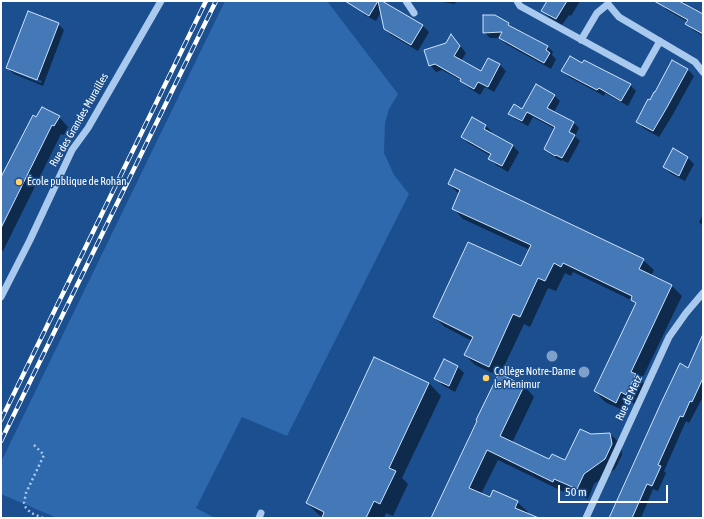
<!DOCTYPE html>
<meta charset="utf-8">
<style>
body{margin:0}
#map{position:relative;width:704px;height:519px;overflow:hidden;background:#1b4f8f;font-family:"Asap Condensed",sans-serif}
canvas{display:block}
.frame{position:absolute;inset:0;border:2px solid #fff;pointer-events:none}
.scale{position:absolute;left:558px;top:485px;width:110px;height:18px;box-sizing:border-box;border:2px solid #fff;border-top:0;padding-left:5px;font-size:12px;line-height:14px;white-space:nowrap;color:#fff;-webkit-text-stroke:3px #1b4f8f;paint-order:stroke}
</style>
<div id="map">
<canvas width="704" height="519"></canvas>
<div class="frame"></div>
<div class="scale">50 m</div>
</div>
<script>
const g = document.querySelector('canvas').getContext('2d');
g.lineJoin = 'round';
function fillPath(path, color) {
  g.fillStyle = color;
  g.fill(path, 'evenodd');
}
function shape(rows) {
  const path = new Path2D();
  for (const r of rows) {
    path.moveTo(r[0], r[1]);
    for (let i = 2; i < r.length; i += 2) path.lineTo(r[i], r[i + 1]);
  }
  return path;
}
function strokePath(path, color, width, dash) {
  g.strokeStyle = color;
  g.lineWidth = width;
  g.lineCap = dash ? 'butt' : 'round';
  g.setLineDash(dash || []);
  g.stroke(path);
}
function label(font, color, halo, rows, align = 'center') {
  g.font = font + ' "Asap Condensed",sans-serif';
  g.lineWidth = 3;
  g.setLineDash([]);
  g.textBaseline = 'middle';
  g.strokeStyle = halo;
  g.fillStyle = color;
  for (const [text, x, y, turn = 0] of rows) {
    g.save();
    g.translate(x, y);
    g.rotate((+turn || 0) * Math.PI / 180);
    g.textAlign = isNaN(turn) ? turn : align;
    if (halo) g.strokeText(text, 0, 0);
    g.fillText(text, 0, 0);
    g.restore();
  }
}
fillPath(shape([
 [225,1,327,1,398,94,389,109,385,123,384,153,394,175,409,194,287,436,242,417,196,508,215,518,57,518,1,494,1,462]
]), '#2e69ad');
fillPath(shape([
 [353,1,384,1,386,3,386,4,423,26,429,32,418,51,391,35,385,29,381,12,376,21,365,15],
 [440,1,456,1,455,4,442,2],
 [549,1,580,1,571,16,569,15,562,25,549,17,543,11],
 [663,1,686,1,684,4,687,6,703,15,703,36,693,30,687,24,688,22,667,10,661,4],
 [58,24,64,30,43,86,14,74,7,68],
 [13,70,42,81,41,83,13,72],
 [508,24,512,28,547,46,553,52,552,55,556,59,551,69,506,44,500,38,490,38,484,32],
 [452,36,457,42,466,53,461,61,481,73,489,59,500,65,506,71,494,92,485,87,480,95,468,87,462,81,442,70,436,72,430,65,447,44],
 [673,62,688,70,694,76,672,116,659,137,643,128,637,121,650,101],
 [563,71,630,85,636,91,628,106,605,93,604,96,569,77],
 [554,95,560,101,554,112,573,122,579,128,575,136,580,141,568,163,562,160,561,161,551,155,545,149,555,129,533,117,528,126,515,119,510,114,522,110],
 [59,117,68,127,64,135,61,134,3,251,1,250,1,180,37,118],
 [472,119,486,126,492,132,491,134,513,146,519,152,508,172,496,165,489,159,491,156,468,143,462,137],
 [673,149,688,158,694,164,685,181,670,173,664,167],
 [449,184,643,260,654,270,651,276,671,285,682,296,641,381,646,385,637,405,631,402,627,412,605,402,595,391,636,305,633,301,573,272,571,276,565,273,556,291,548,288,530,327,524,324,500,375,524,386,534,397,512,443,550,461,565,461,591,435,610,434,621,444,622,455,615,469,594,484,588,499,565,489,564,492,498,460,481,494,491,498,517,502,528,512,528,514,536,518,432,518,499,376,475,365,465,355,472,341,445,327,434,317,522,268,530,250,463,219,453,208,459,194],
 [703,215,703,226,699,222],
 [703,341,703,397,689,423,686,421,664,471,666,473,658,491,653,489,641,518,610,518],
 [445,361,458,367,464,373,455,392,442,385,436,378],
 [429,383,441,396,402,478,408,484,393,516,386,513,384,518,323,518,323,517,319,515,307,503]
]), '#0007');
const building = shape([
 [345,1,382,1,423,25,411,45,384,29,378,1,369,16,345,1],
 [547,1,567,1,556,19,541,11,547,1],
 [654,1,679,1,703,14,703,34,685,24,688,20,654,1],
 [28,11,59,23,37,80,6,68,28,11],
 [483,15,495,15,509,23,508,25,548,46,546,50,550,53,544,63,499,38,502,32,483,33,483,15],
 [451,34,460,46,454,56,481,71,488,58,500,64,488,87,478,82,474,89,460,81,461,79,435,64,429,66,424,50,446,43,451,34],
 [570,56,582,63,584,60,631,84,621,101,599,88,597,90,561,71,570,56],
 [672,60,688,69,666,109,653,131,636,122,648,99,650,100,654,92,655,92,672,60],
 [536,84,555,95,547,108,574,122,569,132,575,135,562,158,556,155,555,156,544,149,555,127,527,112,522,121,508,114,514,104,522,109,536,84],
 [42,107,60,116,54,126,52,125,1,228,1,177,33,115,36,117,42,107],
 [472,117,486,125,484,129,513,145,502,166,488,159,491,154,461,137,472,117],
 [673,148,688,157,679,176,663,167,673,148],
 [455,169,644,259,639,269,672,285,631,372,636,374,626,395,621,392,616,403,594,391,636,303,631,300,632,296,563,263,561,267,554,263,545,281,538,278,520,317,513,314,489,367,464,355,473,337,433,317,468,242,521,266,531,245,452,209,460,190,448,184,455,169],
 [703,334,703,378,692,402,690,401,683,417,680,416,658,465,661,466,652,486,647,484,632,518,609,518,661,403,680,363,688,368,703,334],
 [374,357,429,383,389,468,396,471,380,504,374,501,366,518,322,518,324,512,306,503,374,357],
 [444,359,458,366,449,386,434,379,444,359],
 [499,373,524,386,500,436,549,459,552,454,565,460,580,429,591,434,610,433,612,444,605,459,584,474,577,489,554,479,553,482,487,450,469,488,490,497,493,490,518,501,515,508,539,518,431,518,477,421,476,420,499,373]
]);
fillPath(building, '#4478b7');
strokePath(building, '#cfe3fa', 1);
strokePath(shape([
 [34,445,44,455,26,493,24,503,26,508,31,513,43,518]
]), '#a9c9ee', 2.5, [2, 3]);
strokePath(shape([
 [406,1,414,13],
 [517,1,520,6,642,73,660,41],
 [608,1,608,4,619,17,695,62,703,72],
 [581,40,597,13,608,4],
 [1,297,30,240,72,150,88,128,161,1],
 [259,518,261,513],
 [586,518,669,337,686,313,703,293]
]), '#a9c9ee', 7);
const rail = shape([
 [1,420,206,1],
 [1,441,216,1]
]);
strokePath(rail, '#fff', 4.5);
strokePath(rail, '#1b4f8f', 3, [9]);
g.fillStyle = '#7ea0ca';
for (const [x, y] of [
 [552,356],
 [584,372]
]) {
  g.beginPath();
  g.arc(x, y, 5.5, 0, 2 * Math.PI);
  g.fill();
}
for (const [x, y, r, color] of [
 [19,182,4,"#ffd166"],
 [486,378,4,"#ffd166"]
]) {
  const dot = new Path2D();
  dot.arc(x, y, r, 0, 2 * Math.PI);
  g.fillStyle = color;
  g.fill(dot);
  strokePath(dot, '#1b4f8f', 1.5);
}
label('11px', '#fff', '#1b4f8f', [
 ["Rue des Grandes Murailles",79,120,-60],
 ["Rue de Metz",629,398,-65]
]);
label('11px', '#fff', '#1b4f8f', [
 ["École publique de Rohan",27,182],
 ["Collège Notre-Dame",494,372],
 ["le Menimur",494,385]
], 'left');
</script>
